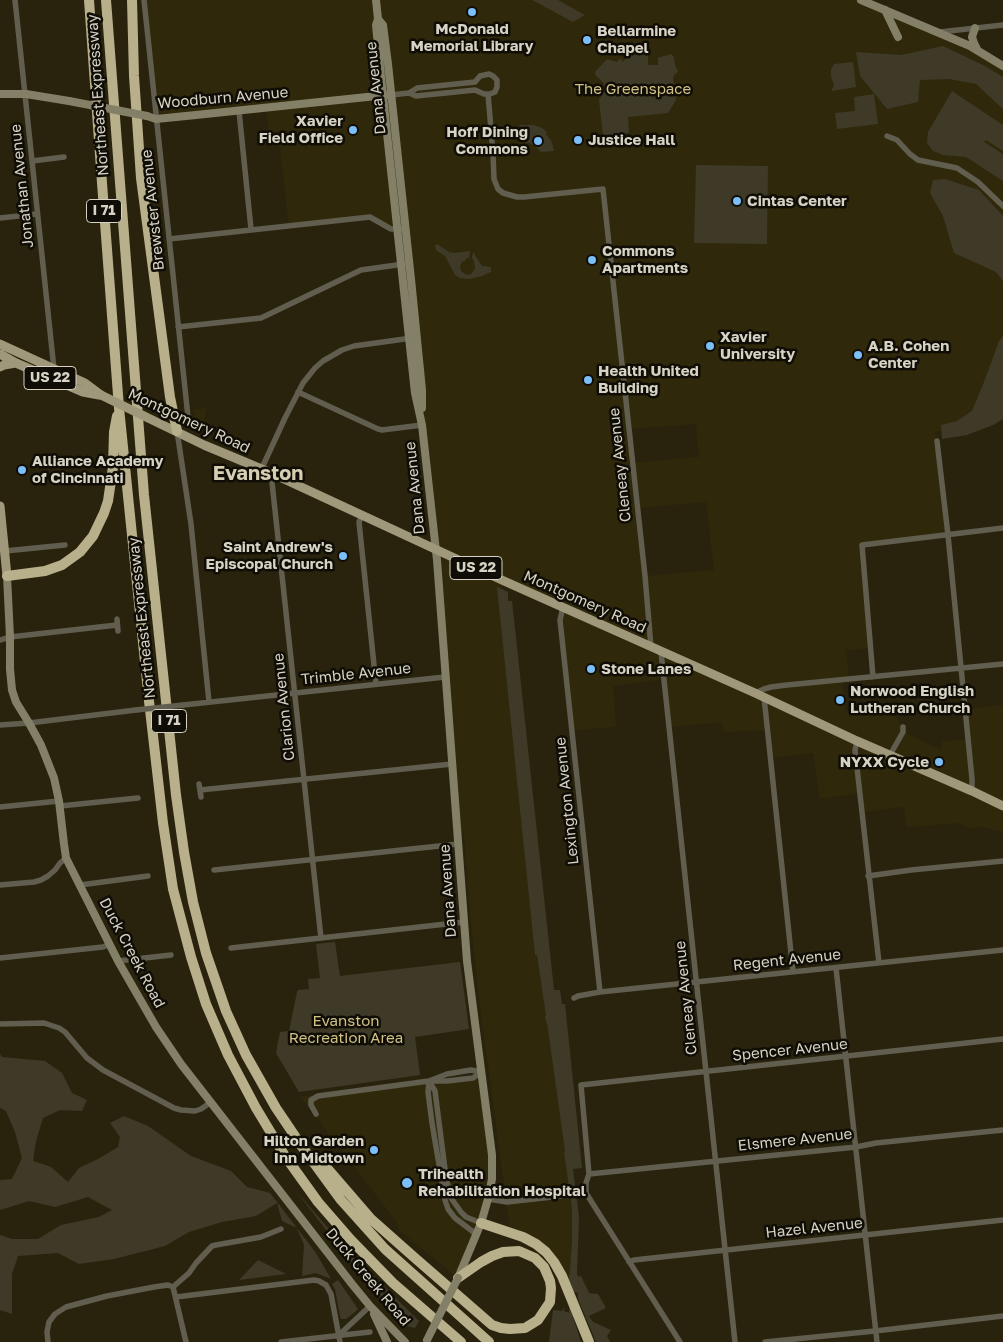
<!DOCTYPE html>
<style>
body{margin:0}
canvas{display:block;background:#29230d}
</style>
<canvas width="1003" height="1342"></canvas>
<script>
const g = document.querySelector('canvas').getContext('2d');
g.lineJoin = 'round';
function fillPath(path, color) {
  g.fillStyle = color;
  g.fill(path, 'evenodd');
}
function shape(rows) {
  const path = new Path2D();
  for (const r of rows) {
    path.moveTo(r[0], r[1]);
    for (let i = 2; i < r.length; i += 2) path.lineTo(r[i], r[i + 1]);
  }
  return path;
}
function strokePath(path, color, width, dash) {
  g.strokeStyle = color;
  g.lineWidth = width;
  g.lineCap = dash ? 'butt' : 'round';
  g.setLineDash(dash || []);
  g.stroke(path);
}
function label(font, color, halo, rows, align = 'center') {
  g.font = font + ' "Golos Text",sans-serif';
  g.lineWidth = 5;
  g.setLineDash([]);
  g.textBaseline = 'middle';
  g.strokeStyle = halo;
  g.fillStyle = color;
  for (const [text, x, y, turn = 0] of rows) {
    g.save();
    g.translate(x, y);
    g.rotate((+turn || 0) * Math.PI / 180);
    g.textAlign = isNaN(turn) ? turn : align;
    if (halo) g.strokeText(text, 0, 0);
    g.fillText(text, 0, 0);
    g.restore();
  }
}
fillPath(shape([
 [144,0,861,0,938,33,1003,66,1003,407,959,427,935,432,948,535,862,545,870,648,846,650,849,679,842,680,846,712,889,708,903,727,903,732,942,750,942,742,968,739,965,709,1003,705,1003,832,982,827,969,828,961,823,907,827,904,807,862,812,860,793,820,799,813,753,770,758,767,730,724,732,722,722,669,727,664,679,613,686,616,727,572,730,560,620,563,607,502,580,501,587,502,587,510,667,522,827,535,954,537,954,546,1016,545,1017,546,1022,547,1022,565,1152,564,1152,572,1209,572,1239,570,1271,568,1280,538,1240,527,1233,510,1226,507,1206,480,1006,471,924,464,833,457,833,436,549,406,229,398,229,374,218,289,226,280,145,271,146,266,108,156,119],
 [696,424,699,457,632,463,630,429],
 [706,502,714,570,645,576,637,508],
 [206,408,203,431,197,428,194,410],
 [481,1072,492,1155,491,1187,458,1278,399,1230,396,1221,300,1096,318,1096,473,1078]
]), '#2f280a');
fillPath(shape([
 [532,0,558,0,585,15,573,22],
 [943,46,985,66,1003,77,1003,109,976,84,949,79,920,80,918,102,887,109,860,76,856,52,901,55],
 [643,49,648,50,648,65,658,65,658,58,671,54,674,57,675,65,678,71,673,77,676,100,668,113,628,117,629,133,603,136,599,100,604,92,604,84,600,79,596,76,595,72,607,59,617,62,621,58,622,62,627,58,626,51,633,56],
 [853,62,856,87,831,91,834,86,831,76,831,70,834,64],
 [952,91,1003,125,1003,151,986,140,984,142,1003,154,1003,181,966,157,943,155,933,151,927,143,928,132],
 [874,94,878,124,837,129,835,113,855,111,854,97],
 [520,125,534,125,542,128,547,132,546,134,552,142,554,151,541,152,535,146,529,143,522,143],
 [696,165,768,166,767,244,694,243],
 [945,179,979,190,1003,216,1003,281,996,272,954,253,943,216,930,193,933,180],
 [437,244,449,252,454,253,470,251,469,258,466,258,466,260,462,262,460,266,461,271,465,274,470,275,475,269,474,261,472,258,473,252,482,266,491,267,491,272,482,276,470,279,460,278,455,275,445,256,436,250,435,246],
 [1003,336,1003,419,993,425,967,435,942,439,941,425,957,421,972,411,984,382,999,341],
 [497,587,508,592,508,601,512,601,554,990,560,990,562,1004,565,1004,582,1168,573,1169,579,1218,577,1274,578,1277,581,1276,589,1293,598,1294,606,1308,589,1316,593,1322,611,1330,607,1336,610,1342,596,1342,578,1299,578,1293,574,1292,573,1317,581,1342,549,1342,553,1310,562,1311,565,1307,564,1311,569,1313,570,1287,568,1282,570,1271,572,1239,572,1209,564,1152,565,1151,547,1023,546,1022,545,1016,546,1016,537,955,535,955],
 [335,942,340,976,460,962,469,1029,415,1037,420,1075,299,1092,276,1053,280,1032,289,1031,297,992,298,990,309,989,308,979,320,978,316,944],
 [0,1054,2,1057,45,1061,62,1073,72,1093,87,1100,82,1111,60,1110,43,1118,36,1141,33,1161,51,1167,68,1182,79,1168,98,1159,118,1147,120,1137,110,1123,124,1116,148,1126,191,1156,231,1171,247,1187,270,1193,297,1228,316,1253,331,1279,316,1273,302,1276,304,1245,297,1228,282,1221,277,1203,256,1216,222,1222,189,1232,165,1246,114,1259,79,1264,58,1253,18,1256,12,1274,12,1314,0,1310,0,1235,12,1239,38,1239,61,1225,99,1217,112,1210,88,1197,55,1207,29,1201,0,1210,0,1180,12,1179,22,1158,15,1132,6,1111,0,1108],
 [296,1191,346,1249,419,1321,415,1328,407,1326,377,1296],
 [258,1260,286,1274,239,1280],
 [338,1280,358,1309,355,1312,346,1319,341,1319,340,1316,335,1289,332,1284]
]), '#3e3a27');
strokePath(shape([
 [15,0,54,369],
 [144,0,188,417],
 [940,32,1003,25],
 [489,74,493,76,497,80,497,87,495,92,490,94,484,94,475,90,416,96,409,93,417,88,475,82,480,76,489,74],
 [488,94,493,153,494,179,498,189,503,193,517,197,524,197,603,189,645,576,651,647],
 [391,95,409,93],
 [239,111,251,229],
 [887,136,897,140,910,154,918,160,957,168,978,182,1003,206],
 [32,161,64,157],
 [0,218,37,214],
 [169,239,370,217,391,229,400,229],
 [178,327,261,318,361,270,404,264],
 [298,392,378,429,382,430,422,425],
 [177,431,191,524,209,702],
 [937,441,948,535,972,779,972,791],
 [261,470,285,418,303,383,315,368,323,361,342,350,354,346,412,338],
 [271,473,321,938],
 [362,516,359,522,376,684],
 [5,551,65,545],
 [563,607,560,620,600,992],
 [117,619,118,631],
 [0,640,10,637,117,625],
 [661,652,735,1342],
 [873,677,862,545,1003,528],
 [755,693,764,689,771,687,787,685,1003,664],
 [764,697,793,972],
 [183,705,445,677],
 [0,725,29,723,136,710],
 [857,741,855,750,879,963],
 [890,755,903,732,903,727],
 [199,784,201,797],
 [200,790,452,764],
 [60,806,138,798],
 [0,807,59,801],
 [214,870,458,844],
 [868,876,911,870,1003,861],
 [0,885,34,882,41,880,48,876,55,870,60,863,66,858],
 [80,885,148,876],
 [231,948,464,922],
 [0,958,103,947,110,944],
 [118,961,171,955],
 [836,968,877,1342],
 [574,998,578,996,600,992,1003,950],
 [0,1024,44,1023,59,1028,65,1032,87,1058,103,1070,174,1108,181,1110,195,1111,201,1109,211,1102],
 [429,1081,428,1092,432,1123,445,1200,448,1209,455,1218,476,1234],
 [429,1081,435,1091,446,1177,451,1198,461,1212,466,1217,481,1223],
 [429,1081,447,1074,471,1070,481,1072],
 [316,1114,311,1105,311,1100,318,1096,429,1081,447,1081,473,1078,481,1072],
 [589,1174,856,1147,876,1143,1003,1130],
 [488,1199,507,1202,570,1195],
 [629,1262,634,1260,1003,1220],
 [173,1287,189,1273,196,1263,212,1246,216,1245,261,1237,281,1229],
 [173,1287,186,1342],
 [176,1297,314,1280,319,1281,326,1285,331,1294,340,1342],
 [339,1335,370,1306],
 [48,1342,47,1332,49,1322,55,1314,66,1307,107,1296,154,1287,168,1285,173,1287],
 [281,1342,370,1332],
 [680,1342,586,1193,586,1183,589,1174,581,1085,1003,1039],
 [765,1342,875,1331,1003,1316]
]), '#615e4f', 5.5);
strokePath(shape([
 [376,0,378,19,376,25,382,87,415,393,422,425,437,560,467,961,492,1155,492,1179,488,1199,481,1223,458,1278],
 [861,0,970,46,1003,66],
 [885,10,898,37],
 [378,19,383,25,388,64,411,279,422,390,422,408],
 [975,28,972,37,974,43,977,49],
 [0,94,26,94,69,101],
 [147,116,156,119,196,115,386,95],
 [7,576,10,637,10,669,12,690,16,702,29,723,41,745,54,778,59,801,64,844,66,858,118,961,156,1027,181,1064,352,1284,370,1306,405,1342],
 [374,1314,387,1342]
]), '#847f67', 8);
strokePath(shape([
 [0,344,85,383,101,395],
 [0,354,16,363,83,392,99,395],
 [0,367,4,365,16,363],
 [144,416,204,445,271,473,504,581,755,693,857,741,972,791,1003,806],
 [0,506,7,576]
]), '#9f987a', 9);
strokePath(shape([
 [89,0,102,183,119,408,149,701,163,823,173,889,191,957,206,1004,228,1055,256,1108,285,1156,318,1202,351,1240,393,1283,461,1342],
 [106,0,144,495,176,795,184,852,193,902,206,953,226,1011,246,1055,276,1108,303,1148,341,1200,385,1249,489,1342],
 [132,0,134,76,141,178,170,397,177,431],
 [7,576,45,571,62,565,80,552,93,536,104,513,108,501,113,467,114,432,117,416],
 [314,1161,327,1168,371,1219,415,1258,492,1325,501,1328,510,1329,525,1328,538,1320,550,1302,551,1288,550,1281,544,1267,535,1258,519,1251,503,1252,492,1256,481,1262,458,1278],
 [481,1223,523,1237,536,1244,546,1252,554,1262,562,1276,589,1342]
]), '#b8af8b', 10);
strokePath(shape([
 [136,710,183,705]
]), '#615e4f', 5.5);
strokePath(shape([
 [69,101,147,116],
 [427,1340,458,1278]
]), '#847f67', 8);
strokePath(shape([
 [101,395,144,416]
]), '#9f987a', 9);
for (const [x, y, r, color] of [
 [472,12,5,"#7bbef8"],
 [587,40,5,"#7bbef8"],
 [353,130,5,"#7bbef8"],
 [578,140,5,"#7bbef8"],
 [538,141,5,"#7bbef8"],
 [737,201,5,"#7bbef8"],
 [592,260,5,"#7bbef8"],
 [710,346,5,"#7bbef8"],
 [858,355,5,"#7bbef8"],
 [588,380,5,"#7bbef8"],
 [22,470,5,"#7bbef8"],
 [343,556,5,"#7bbef8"],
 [591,669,5,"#7bbef8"],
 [840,700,5,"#7bbef8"],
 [939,762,5,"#7bbef8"],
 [374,1150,5,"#7bbef8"],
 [407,1183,6,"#7bbef8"]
]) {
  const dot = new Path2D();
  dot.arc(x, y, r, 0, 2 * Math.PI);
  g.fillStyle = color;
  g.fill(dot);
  strokePath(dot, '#0f0d05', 2);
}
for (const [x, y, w] of [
 [104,211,35],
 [50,378,52],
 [476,568,52],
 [169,721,35]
]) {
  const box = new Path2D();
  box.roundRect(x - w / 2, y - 11.5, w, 23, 4);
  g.fillStyle = '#0f0d05';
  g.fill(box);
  strokePath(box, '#d6d2c5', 1);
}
label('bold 14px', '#d6d2c5', null, [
 ["I 71",104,211],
 ["US 22",50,378],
 ["US 22",476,568],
 ["I 71",169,721]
]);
label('bold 15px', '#d6d2c5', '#0f0d05', [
 ["McDonald",472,29,"center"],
 ["Memorial Library",472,46,"center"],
 ["Bellarmine",597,31],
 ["Chapel",597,48],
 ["Xavier",343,121,"right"],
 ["Field Office",343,138,"right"],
 ["Hoff Dining",528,132,"right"],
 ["Commons",528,149,"right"],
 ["Justice Hall",588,140],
 ["Cintas Center",747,201],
 ["Commons",602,251],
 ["Apartments",602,268],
 ["Xavier",720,337],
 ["University",720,354],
 ["A.B. Cohen",868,346],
 ["Center",868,363],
 ["Health United",598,371],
 ["Building",598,388],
 ["Alliance Academy",32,461],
 ["of Cincinnati",32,478],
 ["Saint Andrew's",333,547,"right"],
 ["Episcopal Church",333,564,"right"],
 ["Stone Lanes",601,669],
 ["Norwood English",850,691],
 ["Lutheran Church",850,708],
 ["NYXX Cycle",929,762,"right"],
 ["Hilton Garden",364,1141,"right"],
 ["Inn Midtown",364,1158,"right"],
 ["Trihealth",418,1174],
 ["Rehabilitation Hospital",418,1191]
], 'left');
label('15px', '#d6d2c5', '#0f0d05', [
 ["Dana Avenue",376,88,-96],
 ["Northeast Expressway",98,95,-94],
 ["Woodburn Avenue",223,98,-5],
 ["Jonathan Avenue",22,186,-96],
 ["Brewster Avenue",153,210,-96],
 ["Montgomery Road",189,421,25],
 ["Cleneay Avenue",620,465,-96],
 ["Dana Avenue",415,488,-96],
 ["Montgomery Road",585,602,24],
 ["Northeast Expressway",142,618,-96],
 ["Trimble Avenue",356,674,-6],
 ["Clarion Avenue",284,707,-96],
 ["Lexington Avenue",567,801,-96],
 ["Dana Avenue",448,891,-94],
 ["Duck Creek Road",132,953,62],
 ["Regent Avenue",787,960,-6],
 ["Cleneay Avenue",686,998,-96],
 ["Spencer Avenue",790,1050,-6],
 ["Elsmere Avenue",795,1140,-6],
 ["Hazel Avenue",814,1228,-6],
 ["Duck Creek Road",368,1277,50]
]);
label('15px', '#d0c185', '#0f0d05', [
 ["The Greenspace",633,89],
 ["Evanston",346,1021],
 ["Recreation Area",346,1038]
]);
label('bold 20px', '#d5ceb3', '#0f0d05', [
 ["Evanston",258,474]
]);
</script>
